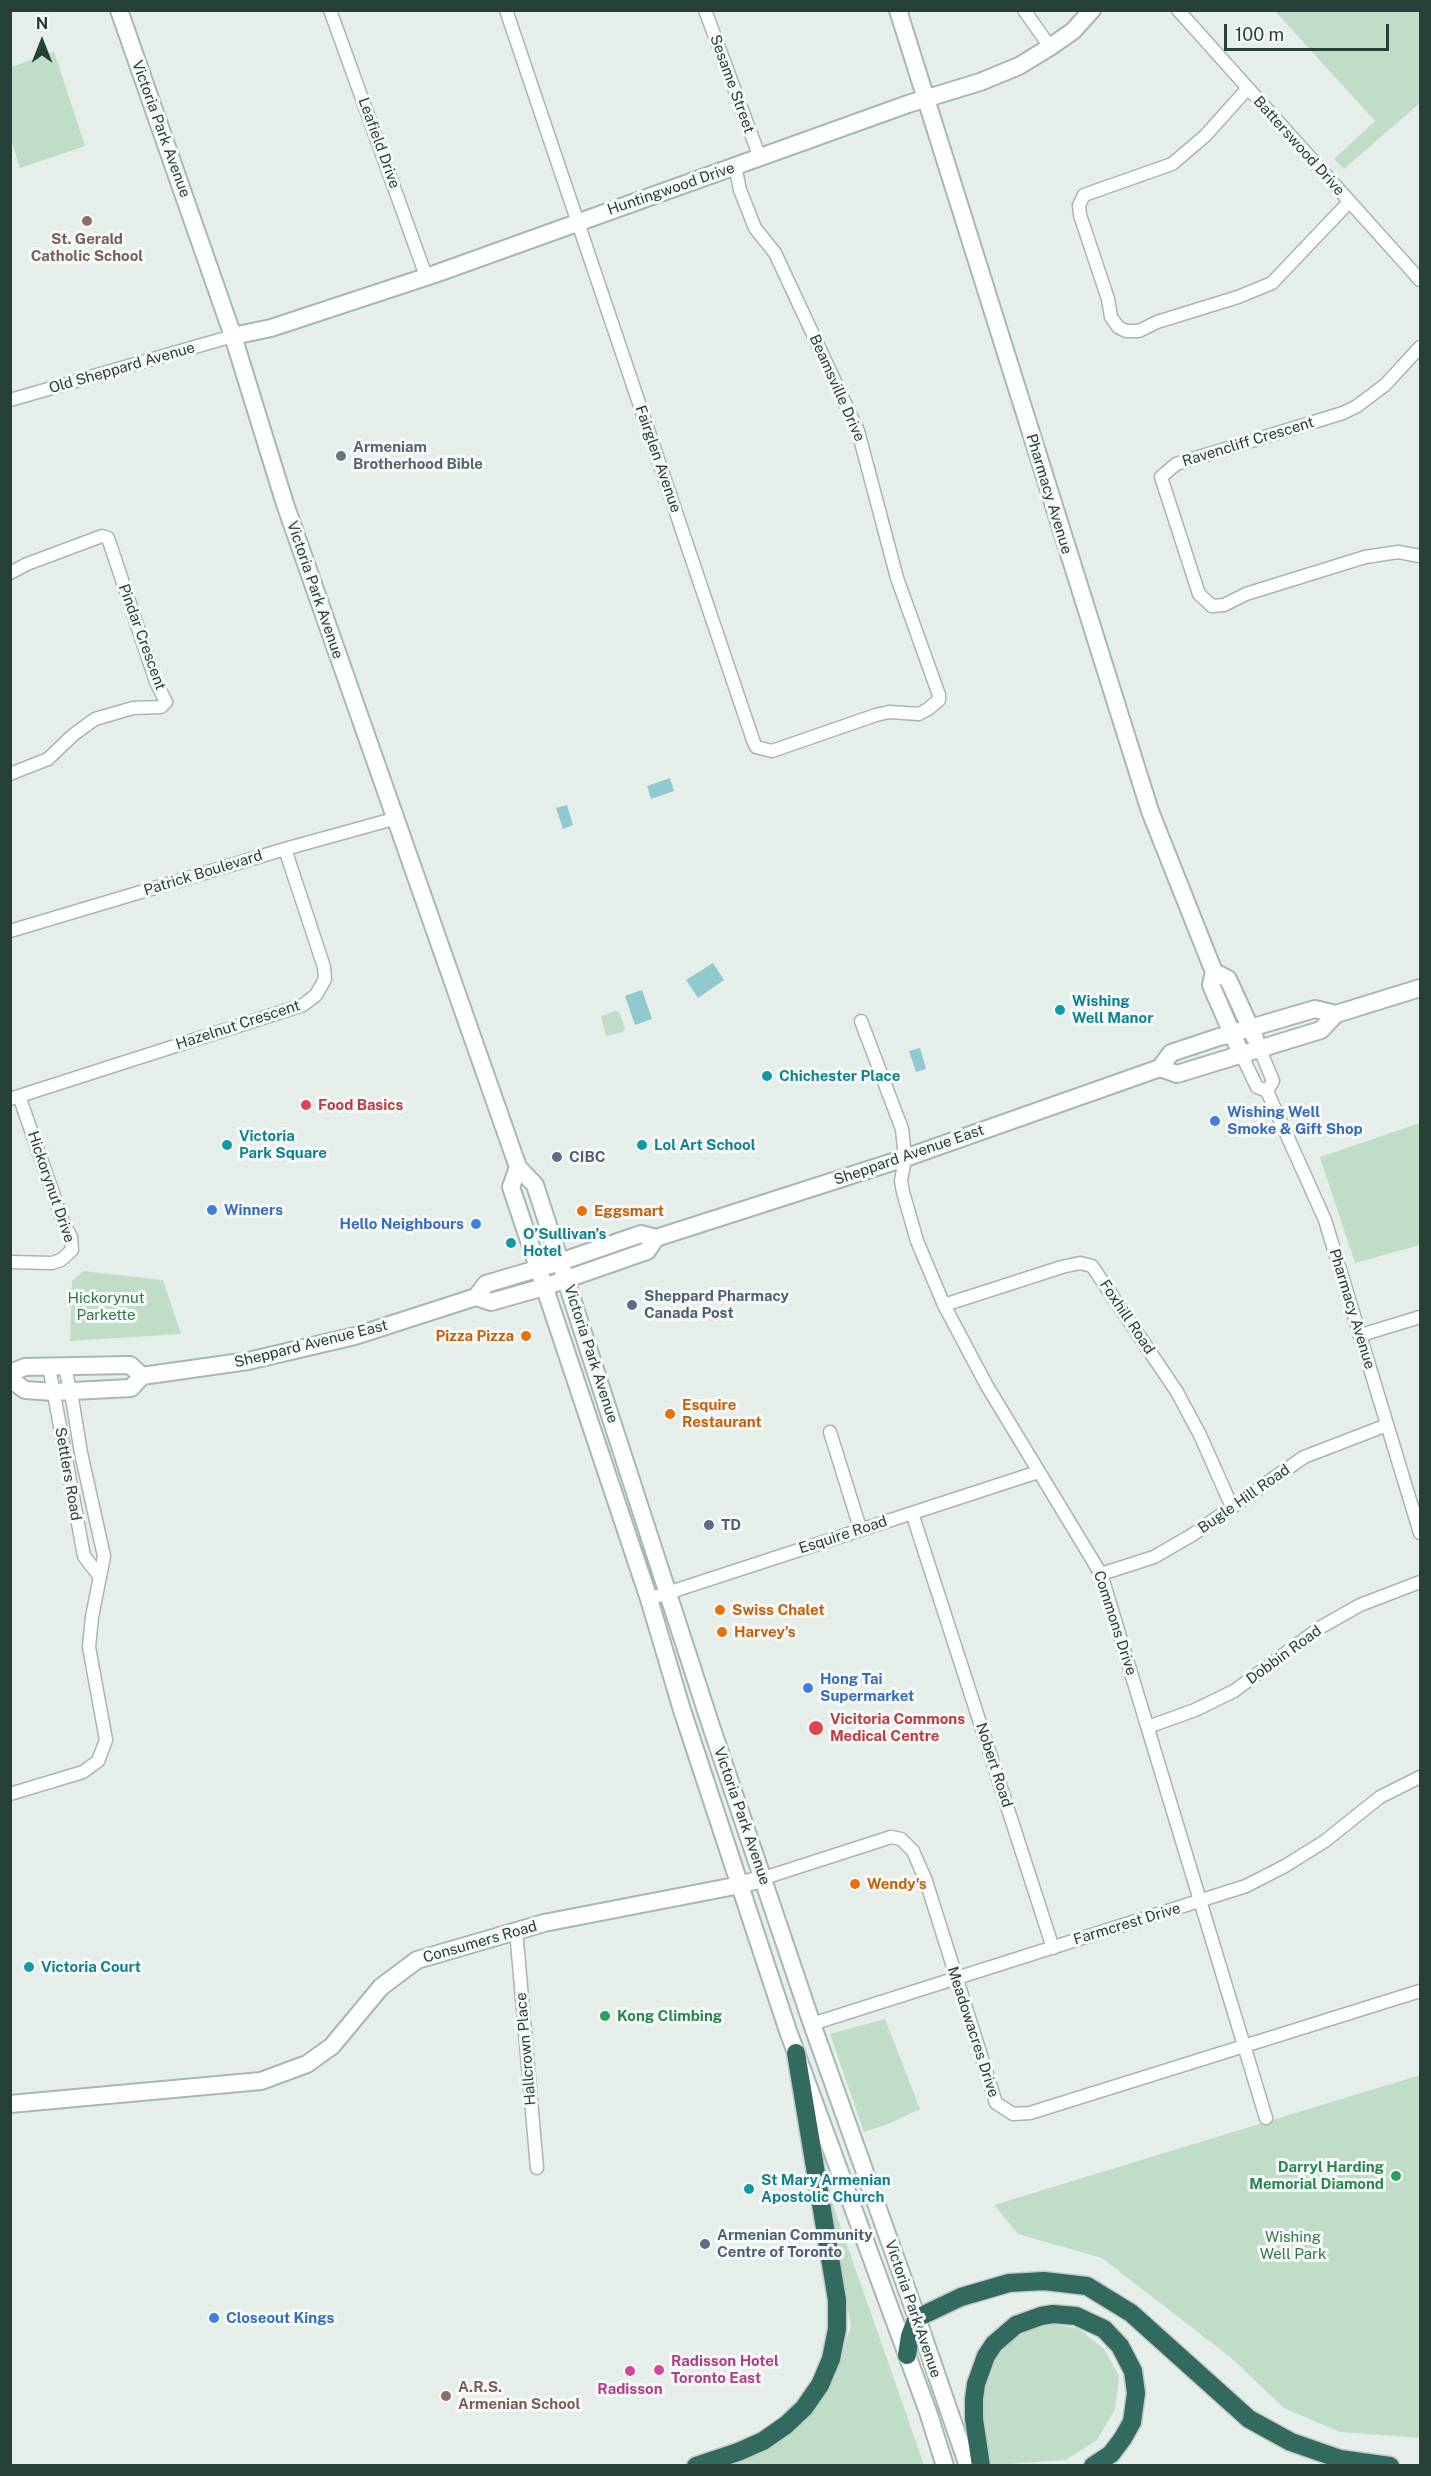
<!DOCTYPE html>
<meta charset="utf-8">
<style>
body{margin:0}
#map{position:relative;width:1431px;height:2476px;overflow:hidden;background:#e6eeea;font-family:"Public Sans",sans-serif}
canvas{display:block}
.frame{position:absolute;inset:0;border:12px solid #254037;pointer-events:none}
.north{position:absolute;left:12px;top:12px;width:60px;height:60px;-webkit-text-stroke:4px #f7faf8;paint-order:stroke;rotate:0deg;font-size:16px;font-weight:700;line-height:24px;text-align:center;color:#254037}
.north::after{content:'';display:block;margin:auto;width:21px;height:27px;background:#254037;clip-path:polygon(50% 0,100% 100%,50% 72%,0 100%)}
.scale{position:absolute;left:1224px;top:24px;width:165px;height:27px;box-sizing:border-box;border:3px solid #254037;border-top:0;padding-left:8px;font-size:18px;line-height:21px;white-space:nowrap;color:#254037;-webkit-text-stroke:4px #f7faf8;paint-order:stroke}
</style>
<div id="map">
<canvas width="1431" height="2476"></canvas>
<div class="frame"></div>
<div class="north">N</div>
<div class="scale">100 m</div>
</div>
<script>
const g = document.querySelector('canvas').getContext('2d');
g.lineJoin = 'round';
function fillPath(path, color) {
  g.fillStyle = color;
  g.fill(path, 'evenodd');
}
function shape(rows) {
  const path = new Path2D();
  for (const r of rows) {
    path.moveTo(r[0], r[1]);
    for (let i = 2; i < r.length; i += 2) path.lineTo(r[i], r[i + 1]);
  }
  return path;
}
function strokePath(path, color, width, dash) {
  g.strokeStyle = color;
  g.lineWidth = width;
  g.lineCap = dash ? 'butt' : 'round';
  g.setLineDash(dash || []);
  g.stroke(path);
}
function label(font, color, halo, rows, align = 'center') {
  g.font = font + ' "Public Sans",sans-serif';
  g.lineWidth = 6;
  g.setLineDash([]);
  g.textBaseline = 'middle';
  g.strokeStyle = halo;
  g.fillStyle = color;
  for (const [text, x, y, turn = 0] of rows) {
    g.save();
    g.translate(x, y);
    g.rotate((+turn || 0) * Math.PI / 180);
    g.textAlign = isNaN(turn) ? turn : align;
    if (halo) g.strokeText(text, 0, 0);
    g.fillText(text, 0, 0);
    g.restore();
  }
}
fillPath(shape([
 [1275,11,1420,11,1420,103,1344,169,1334,159,1375,121],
 [54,52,85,146,20,168,11,140,11,67],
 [615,1011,619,1012,625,1028,623,1032,606,1036,601,1016],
 [1420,1123,1420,1245,1355,1263,1320,1157],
 [83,1271,163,1280,181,1334,70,1341,72,1281],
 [885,2019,920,2109,888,2124,864,2132,830,2034],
 [1420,2075,1420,2438,1340,2432,1284,2408,1230,2357,1102,2258,1018,2234,994,2205],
 [825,2182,924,2465,712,2466,761,2451,809,2418,839,2363,851,2326],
 [1038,2321,1079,2329,1104,2349,1119,2376,1115,2409,1097,2440,1066,2460,992,2465,979,2406,988,2363,1008,2334]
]), '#c0dec7');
fillPath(shape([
 [670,778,674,791,651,799,647,786],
 [567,805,573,825,563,829,556,808],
 [713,963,724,980,698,998,686,980],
 [642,990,652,1019,635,1025,625,996],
 [920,1048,926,1069,916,1072,909,1051]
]), '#91c9d0');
const street = shape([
 [330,10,426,276],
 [506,10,753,740,756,747,772,751,876,715,889,712,919,714,928,709,939,700,939,695,897,578,858,431,775,253,755,228,740,190,735,166],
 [705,10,760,158],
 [1024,10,1050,47],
 [1178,10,1420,280],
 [1248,88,1205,136,1172,164,1084,195,1079,205,1080,215,1108,299,1111,317,1118,327,1126,331,1139,331,1157,322,1238,297,1272,283,1349,202],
 [1420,347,1385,385,1357,406,1343,413,1176,464,1161,477,1199,594,1212,606,1224,605,1246,594,1365,557,1398,552,1420,556],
 [10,400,233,336],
 [10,573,27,564,102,536,108,538,156,682,166,702,161,707,133,708,95,719,73,735,48,759,10,774],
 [10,931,285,849,397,818],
 [861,1021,902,1129,905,1158,901,1181,903,1192,917,1241,944,1305,987,1386,1101,1574,1266,2118],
 [1259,1047,1273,1081,1267,1091],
 [1241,1054,1257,1087,1267,1091,1325,1220,1420,1533],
 [10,1099,303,1005,316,995,325,979,324,967,285,849],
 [10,1262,52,1263,61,1260,72,1250,71,1237,63,1222,19,1096],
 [944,1305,1062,1267,1080,1263,1092,1266,1177,1392,1200,1435,1232,1507],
 [1361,1335,1420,1317],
 [49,1367,84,1556,100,1577],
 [830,1432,860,1528],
 [912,1513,1053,1948],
 [1101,1574,1154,1557,1192,1535,1304,1457,1387,1425],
 [649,1599,1038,1472],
 [1148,1727,1195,1710,1234,1691,1321,1627,1360,1605,1420,1582],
 [10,1794,83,1772,98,1761,106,1740,89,1647,92,1617,104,1556,81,1453,73,1404,65,1367],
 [764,1878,891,1837,901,1839,913,1851,926,1881,996,2103,1013,2114,1030,2113,1420,1991],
 [516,1930,537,2168],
 [812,2024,1246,1886,1285,1866,1325,1841,1380,1797,1420,1777]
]);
const secondary = shape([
 [119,10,233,336,285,504,512,1150,518,1167,535,1185,712,1729,812,2024,917,2318,968,2466],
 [898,10,1150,811,1214,972,1211,985,1241,1054],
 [233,336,271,328,435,274,908,104,980,82,1019,66,1050,47,1073,31,1092,10],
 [1214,972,1228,979,1255,1038],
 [1160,1068,1177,1074,1321,1030,1336,1014,1420,988],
 [518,1167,511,1187,649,1599,682,1710,788,2031,928,2412,945,2466],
 [476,1297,491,1302,544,1287,647,1251,656,1238],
 [10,1373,25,1367,130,1365,142,1376],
 [10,1379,25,1390,54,1392,131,1388,142,1376,248,1361,355,1336,476,1297,486,1284,560,1262,641,1234,656,1238,905,1158,1160,1068,1171,1053,1216,1038,1315,1009,1336,1014],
 [10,2104,261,2081,307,2064,332,2046,381,1987,417,1960,544,1923,740,1885,764,1878]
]);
const highway = shape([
 [907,2355,910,2336,917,2318,961,2297,1009,2283,1044,2281,1087,2286,1131,2313,1249,2419,1291,2442,1340,2459,1390,2466],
 [696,2466,738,2452,763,2441,786,2425,804,2408,820,2385,831,2359,837,2329,837,2300,796,2053],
 [981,2466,974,2419,974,2399,976,2384,986,2356,994,2344,1016,2325,1041,2316,1053,2314,1076,2316,1104,2329,1120,2346,1133,2371,1136,2393,1132,2422,1123,2438,1111,2454,1093,2466]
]);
strokePath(street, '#a8b6b1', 15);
strokePath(secondary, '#a5b9b1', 20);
strokePath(highway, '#c2cac7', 21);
strokePath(street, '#fff', 12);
strokePath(secondary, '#fff', 16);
strokePath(highway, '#326b5d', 18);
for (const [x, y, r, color] of [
 [87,221,6,"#8d6e63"],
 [341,456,6,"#6b7280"],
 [1060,1010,6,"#0f9aa8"],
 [767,1076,6,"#0f9aa8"],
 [306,1105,6,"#e0444e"],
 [1215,1121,6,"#3f7fe0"],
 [227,1145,6,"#0f9aa8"],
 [642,1145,6,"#0f9aa8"],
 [557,1157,6,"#5c6f8a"],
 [212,1210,6,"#3f7fe0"],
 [582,1211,6,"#e8710a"],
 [476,1224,6,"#3f7fe0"],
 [511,1243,6,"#0f9aa8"],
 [632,1305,6,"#5c6f8a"],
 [526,1336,6,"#e8710a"],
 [670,1414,6,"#e8710a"],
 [709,1525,6,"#5c6f8a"],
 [720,1610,6,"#e8710a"],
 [722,1632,6,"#e8710a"],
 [808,1688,6,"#3f7fe0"],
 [816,1728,8,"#e0444e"],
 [855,1884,6,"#e8710a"],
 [29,1967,6,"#0f9aa8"],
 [605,2016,6,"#2e9e5b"],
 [1396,2176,6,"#2e9e5b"],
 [749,2189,6,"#0f9aa8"],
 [705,2244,6,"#5c6f8a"],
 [214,2318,6,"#3f7fe0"],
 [659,2370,6,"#d1479c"],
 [630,2371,6,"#d1479c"],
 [446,2396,6,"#8d6e63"]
]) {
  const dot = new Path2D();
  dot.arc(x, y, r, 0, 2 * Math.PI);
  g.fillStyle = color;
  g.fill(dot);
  strokePath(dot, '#f7faf8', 2);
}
label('15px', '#254037', '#f7faf8', [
 ["Sesame Street",732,84,70],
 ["Victoria Park Avenue",161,129,70],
 ["Leafield Drive",379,143,70],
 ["Batterswood Drive",1299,146,48],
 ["Huntingwood Drive",671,189,-19],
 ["Old Sheppard Avenue",122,368,-16],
 ["Beamsville Drive",837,388,66],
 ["Ravencliff Crescent",1248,442,-17],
 ["Fairglen Avenue",658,459,71],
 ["Pharmacy Avenue",1049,494,73],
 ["Victoria Park Avenue",315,590,71],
 ["Pindar Crescent",142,637,70],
 ["Patrick Boulevard",203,873,-17],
 ["Hazelnut Crescent",238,1025,-18],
 ["Sheppard Avenue East",909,1155,-19],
 ["Hickorynut Drive",51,1187,71],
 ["Pharmacy Avenue",1352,1309,73],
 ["Foxhill Road",1127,1317,56],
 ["Sheppard Avenue East",311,1344,-14],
 ["Victoria Park Avenue",591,1354,72],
 ["Settlers Road",68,1474,80],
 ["Bugle Hill Road",1244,1499,-35],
 ["Esquire Road",843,1535,-18],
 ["Commons Drive",1115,1623,72],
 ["Dobbin Road",1284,1655,-36],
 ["Nobert Road",994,1765,72],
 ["Victoria Park Avenue",742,1816,71],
 ["Farmcrest Drive",1127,1924,-17],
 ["Consumers Road",480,1942,-16],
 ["Meadowacres Drive",973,2032,72],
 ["Hallcrown Place",526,2049,-95],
 ["Victoria Park Avenue",913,2309,71]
]);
label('bold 15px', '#785e54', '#f7faf8', [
 ["St. Gerald",87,239],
 ["Catholic School",87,256],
 ["A.R.S.",458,2387,"left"],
 ["Armenian School",458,2404,"left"]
]);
label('bold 15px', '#5b616d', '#f7faf8', [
 ["Armeniam",353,447],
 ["Brotherhood Bible",353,464]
], 'left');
label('bold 15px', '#0d838f', '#f7faf8', [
 ["Wishing",1072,1001],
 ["Well Manor",1072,1018],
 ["Chichester Place",779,1076],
 ["Victoria",239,1136],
 ["Park Square",239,1153],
 ["Lol Art School",654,1145],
 ["O’Sullivan’s",523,1234],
 ["Hotel",523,1251],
 ["Victoria Court",41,1967],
 ["St Mary Armenian",761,2180],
 ["Apostolic Church",761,2197]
], 'left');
label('bold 15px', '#be3a42', '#f7faf8', [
 ["Food Basics",318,1105],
 ["Vicitoria Commons",830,1719],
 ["Medical Centre",830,1736]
], 'left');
label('bold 15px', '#366cbe', '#f7faf8', [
 ["Wishing Well",1227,1112],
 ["Smoke & Gift Shop",1227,1129],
 ["Winners",224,1210],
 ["Hello Neighbours",464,1224,"right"],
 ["Hong Tai",820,1679],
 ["Supermarket",820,1696],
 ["Closeout Kings",226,2318]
], 'left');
label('bold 15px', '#4e5e75', '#f7faf8', [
 ["CIBC",569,1157],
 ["Sheppard Pharmacy",644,1296],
 ["Canada Post",644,1313],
 ["TD",721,1525],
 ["Armenian Community",717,2235],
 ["Centre of Toronto",717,2252]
], 'left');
label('bold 15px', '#c56008', '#f7faf8', [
 ["Eggsmart",594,1211],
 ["Pizza Pizza",514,1336,"right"],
 ["Esquire",682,1405],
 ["Restaurant",682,1422],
 ["Swiss Chalet",732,1610],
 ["Harvey's",734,1632],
 ["Wendy's",867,1884]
], 'left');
label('15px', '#317548', '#f7faf8', [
 ["Hickorynut",106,1298],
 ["Parkette",106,1315],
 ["Wishing",1293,2237],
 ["Well Park",1293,2254]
]);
label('bold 15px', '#27864d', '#f7faf8', [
 ["Kong Climbing",617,2016],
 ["Darryl Harding",1384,2167,"right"],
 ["Memorial Diamond",1384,2184,"right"]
], 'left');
label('bold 15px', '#b23c85', '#f7faf8', [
 ["Radisson Hotel",671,2361],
 ["Toronto East",671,2378],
 ["Radisson",630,2389,"center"]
], 'left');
</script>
